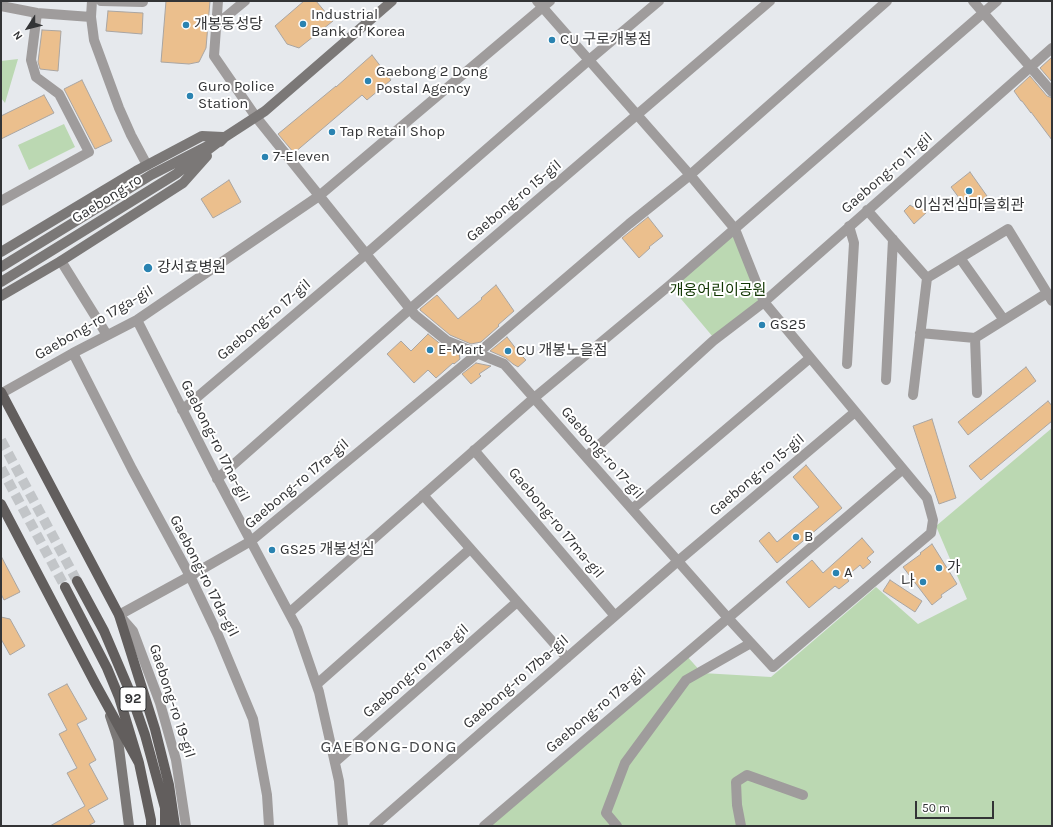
<!DOCTYPE html>
<meta charset="utf-8">
<style>
body{margin:0}
#map{position:relative;width:1053px;height:827px;overflow:hidden;background:#e6e9ed;font-family:Karla,sans-serif}
canvas{display:block}
.frame{position:absolute;inset:0;border:2px solid #333436;pointer-events:none}
.north{position:absolute;left:8px;top:8px;width:40px;height:40px;-webkit-text-stroke:3px #fff;paint-order:stroke;rotate:234deg;font-size:11px;font-weight:700;line-height:16px;text-align:center;color:#333436}
.north::after{content:'';display:block;margin:auto;width:14px;height:18px;background:#333436;clip-path:polygon(50% 0,100% 100%,50% 72%,0 100%)}
.scale{position:absolute;left:915px;top:801px;width:79px;height:18px;box-sizing:border-box;border:2px solid #333436;border-top:0;padding-left:5px;font-size:12px;line-height:14px;white-space:nowrap;color:#333436;-webkit-text-stroke:3px #fff;paint-order:stroke}
</style>
<div id="map">
<canvas width="1053" height="827"></canvas>
<div class="frame"></div>
<div class="north">N</div>
<div class="scale">50 m</div>
</div>
<script>
const g = document.querySelector('canvas').getContext('2d');
g.lineJoin = 'round';
function fillPath(path, color) {
  g.fillStyle = color;
  g.fill(path, 'evenodd');
}
function shape(rows) {
  const path = new Path2D();
  for (const r of rows) {
    path.moveTo(r[0], r[1]);
    for (let i = 2; i < r.length; i += 2) path.lineTo(r[i], r[i + 1]);
  }
  return path;
}
function strokePath(path, color, width, dash) {
  g.strokeStyle = color;
  g.lineWidth = width;
  g.lineCap = dash ? 'butt' : 'round';
  g.setLineDash(dash || []);
  g.stroke(path);
}
function label(font, color, halo, rows, align = 'center') {
  g.font = font + ' Karla,"Noto Sans KR",sans-serif';
  g.lineWidth = 4;
  g.setLineDash([]);
  g.textBaseline = 'middle';
  g.strokeStyle = halo;
  g.fillStyle = color;
  for (const [text, x, y, turn = 0] of rows) {
    g.save();
    g.translate(x, y);
    g.rotate((+turn || 0) * Math.PI / 180);
    g.textAlign = isNaN(turn) ? turn : align;
    if (halo) g.strokeText(text, 0, 0);
    g.fillText(text, 0, 0);
    g.restore();
  }
}
fillPath(shape([
 [18,59,5,103,1,98,1,61],
 [64,124,75,147,29,170,18,145],
 [733,233,759,302,713,337,671,287],
 [1052,428,1052,826,484,826,685,654,702,673,771,677,876,587,918,624,967,599,936,526]
]), '#bbd8b2');
const building = shape([
 [166,1,210,1,206,48,199,62,189,64,161,62,166,1],
 [304,1,316,1,333,21,299,48,287,44,275,26,304,1],
 [108,11,143,13,142,34,106,31,108,11],
 [42,30,61,31,58,71,40,69,38,62,42,30],
 [372,55,391,80,367,100,362,95,294,153,278,134,336,86,336,87,372,55],
 [1052,57,1052,82,1040,68,1052,57],
 [1030,76,1047,96,1052,98,1052,140,1031,112,1031,113,1022,101,1021,101,1014,91,1030,76],
 [82,80,112,141,95,149,64,89,82,80],
 [44,95,54,113,1,139,1,116,44,95],
 [970,172,987,196,968,210,951,187,970,172],
 [229,180,241,202,213,218,201,199,229,180],
 [918,204,920,208,922,206,927,212,914,224,904,211,910,205,913,207,918,204],
 [648,217,663,236,649,247,650,248,639,258,622,238,648,217],
 [496,285,514,311,498,325,499,326,481,342,471,344,450,335,420,310,420,309,437,295,458,319,482,299,481,298,496,285],
 [428,334,443,346,459,353,460,359,454,364,453,363,436,378,428,370,414,383,387,354,401,341,411,351,428,334],
 [507,337,520,354,526,360,518,367,513,364,506,358,490,351,507,337],
 [476,363,491,366,479,374,481,376,471,384,462,374,476,363],
 [1026,367,1036,381,968,435,958,422,1026,367],
 [1048,401,1052,406,1052,421,981,480,969,466,1048,401],
 [932,419,956,498,939,504,913,426,932,419],
 [806,465,842,508,777,563,759,541,769,532,777,542,819,507,793,477,806,465],
 [862,538,874,552,867,558,871,562,863,569,860,565,846,577,849,581,839,589,835,586,809,608,786,582,812,560,823,573,862,538],
 [932,544,957,584,941,595,942,597,932,605,903,567,921,554,920,553,932,544],
 [1,556,20,592,4,600,1,594,1,556],
 [890,580,922,601,915,612,883,591,890,580],
 [1,617,10,619,25,646,10,655,1,639,1,617],
 [67,684,87,719,77,724,96,760,89,764,108,799,88,810,95,822,88,826,50,826,85,806,67,773,77,768,59,734,67,730,48,694,67,684]
]);
fillPath(building, '#ebbf8d');
strokePath(building, '#a9a5a2', 1);
strokePath(shape([
 [1,440,77,581],
 [1,468,65,587]
]), '#c2c5c8', 10, [10, 5]);
strokePath(shape([
 [92,1,91,17,94,40,119,108,131,135,147,165],
 [101,1,143,2],
 [218,1,214,56,256,117,415,315,447,341,504,364,728,618,773,667,931,533,933,520,927,498,764,302,735,229,690,175,537,1],
 [973,1,1052,92],
 [1,6,37,13,91,17],
 [216,25,245,1],
 [1,201,89,152,59,94,36,77,31,60,37,13],
 [867,210,927,278,1008,229,1052,301],
 [960,258,1004,320],
 [61,261,107,335],
 [137,320,214,472,297,628,319,692,339,781,343,826],
 [920,333,975,338],
 [975,338,1047,293],
 [975,338,977,393],
 [73,353,132,469,190,576,218,635,253,719,267,795,269,826],
 [847,364,854,243,849,226],
 [886,380,893,239],
 [2,393,73,353,137,320,319,196,550,1],
 [913,395,927,278],
 [182,410,366,254,589,60,659,1],
 [474,450,615,616],
 [586,457,713,341,764,302,1052,48],
 [217,479,410,309,770,1],
 [423,495,567,658],
 [632,509,810,358],
 [289,613,534,398,670,285,997,1],
 [317,684,470,549],
 [335,762,517,602],
 [186,826,176,760,160,703,133,631,119,615,190,576,251,541,478,353,629,224,690,175,887,1],
 [374,826,678,561,855,412],
 [484,826,903,469],
 [617,826,606,813,625,763,686,680,751,643],
 [741,826,737,805,736,782,747,775,803,795]
]), '#9f9c9c', 10);
strokePath(shape([
 [220,142,225,137,265,111,392,1],
 [1,252,136,171,202,136,223,137],
 [1,267,151,175,225,137,176,174,1,282],
 [1,296,61,261,183,183,207,156],
 [110,716,118,740,129,826]
]), '#7b7877', 10);
strokePath(shape([
 [1,392,119,615,155,729,169,785,175,826],
 [1,504,95,683,139,763],
 [77,581,104,631,130,692,145,735,165,808,165,826],
 [65,587,107,668,119,697,139,763,151,820,151,826]
]), '#625e5d', 10);
for (const [x, y, r, color] of [
 [303,24,4,"#2a83b1"],
 [186,25,4,"#2a83b1"],
 [552,40,4,"#2a83b1"],
 [368,81,4,"#2a83b1"],
 [190,96,4,"#2a83b1"],
 [332,132,4,"#2a83b1"],
 [265,157,4,"#2a83b1"],
 [969,191,4,"#2a83b1"],
 [148,268,5,"#2a83b1"],
 [762,325,4,"#2a83b1"],
 [430,350,4,"#2a83b1"],
 [508,351,4,"#2a83b1"],
 [796,537,4,"#2a83b1"],
 [272,550,4,"#2a83b1"],
 [939,568,4,"#2a83b1"],
 [836,573,4,"#2a83b1"],
 [923,582,4,"#2a83b1"]
]) {
  const dot = new Path2D();
  dot.arc(x, y, r, 0, 2 * Math.PI);
  g.fillStyle = color;
  g.fill(dot);
  strokePath(dot, '#fff', 1.5);
}
for (const [x, y, w] of [
 [133,699,26]
]) {
  const box = new Path2D();
  box.roundRect(x - w / 2, y - 12, w, 24, 3);
  g.fillStyle = '#fff';
  g.fill(box);
  strokePath(box, '#333436', 1);
}
label('bold 14px', '#333436', null, [
 ["92",133,699]
]);
label('15px', '#333436', '#fff', [
 ["Industrial",311,15],
 ["Bank of Korea",311,32],
 ["개봉동성당",194,25],
 ["CU 구로개봉점",560,40],
 ["Gaebong 2 Dong",376,72],
 ["Postal Agency",376,89],
 ["Guro Police",198,87],
 ["Station",198,104],
 ["Tap Retail Shop",340,132],
 ["7-Eleven",273,157],
 ["이심전심마을회관",969,206,"center"],
 ["강서효병원",157,268],
 ["GS25",770,325],
 ["E-Mart",438,350],
 ["CU 개봉노을점",516,351],
 ["B",804,537],
 ["GS25 개봉성심",280,550],
 ["가",947,568],
 ["A",844,573],
 ["나",915,582,"right"]
], 'left');
label('15px', '#333436', '#fff', [
 ["Gaebong-ro 11-gil",887,173,-41],
 ["Gaebong-ro",107,199,-32],
 ["Gaebong-ro 15-gil",514,201,-40],
 ["Gaebong-ro 17-gil",264,320,-40],
 ["Gaebong-ro 17ga-gil",94,323,-30],
 ["Gaebong-ro 17na-gil",215,441,63],
 ["Gaebong-ro 17-gil",602,453,49],
 ["Gaebong-ro 15-gil",757,475,-40],
 ["Gaebong-ro 17ra-gil",297,484,-40],
 ["Gaebong-ro 17ma-gil",556,523,50],
 ["Gaebong-ro 17da-gil",204,576,63],
 ["Gaebong-ro 17na-gil",416,671,-41],
 ["Gaebong-ro 17ba-gil",516,682,-41],
 ["Gaebong-ro 19-gil",172,701,72],
 ["Gaebong-ro 17a-gil",596,710,-40]
]);
label('15px', '#113602', '#fff', [
 ["개웅어린이공원",718,291]
]);
g.letterSpacing = '1px';
label('17px', '#46484b', '#fff', [
 ["GAEBONG-DONG",389,747]
]);
g.letterSpacing = '0px';
</script>
